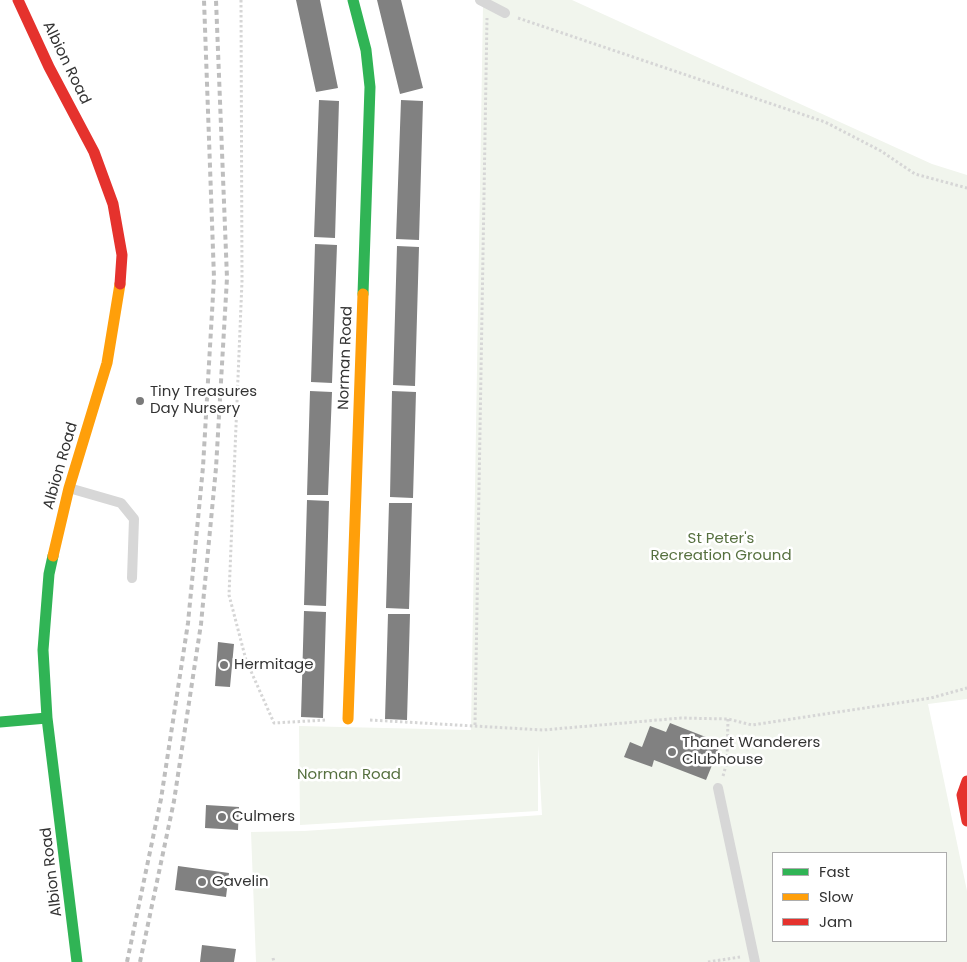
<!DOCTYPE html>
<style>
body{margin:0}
#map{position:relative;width:967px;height:962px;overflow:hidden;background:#fff;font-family:Poppins,sans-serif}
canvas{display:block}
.legend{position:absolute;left:772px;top:852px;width:175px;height:90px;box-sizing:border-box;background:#fff;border:1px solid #adadad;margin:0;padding:6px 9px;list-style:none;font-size:15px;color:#333}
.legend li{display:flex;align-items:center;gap:10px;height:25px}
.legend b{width:25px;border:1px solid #adadad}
</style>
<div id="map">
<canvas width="967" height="962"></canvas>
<ul class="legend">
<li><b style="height:6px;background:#30b455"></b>Fast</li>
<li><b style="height:6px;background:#ff9f0a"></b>Slow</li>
<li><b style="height:6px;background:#e5322d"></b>Jam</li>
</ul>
</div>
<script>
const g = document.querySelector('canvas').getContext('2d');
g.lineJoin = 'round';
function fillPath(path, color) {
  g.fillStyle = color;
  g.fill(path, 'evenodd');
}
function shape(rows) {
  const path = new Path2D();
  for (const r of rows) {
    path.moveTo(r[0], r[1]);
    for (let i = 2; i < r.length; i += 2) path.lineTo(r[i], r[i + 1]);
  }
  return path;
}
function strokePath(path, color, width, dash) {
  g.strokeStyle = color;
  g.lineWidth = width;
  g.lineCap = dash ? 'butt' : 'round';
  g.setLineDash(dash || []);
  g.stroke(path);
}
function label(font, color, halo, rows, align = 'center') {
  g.font = font + ' Poppins,sans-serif';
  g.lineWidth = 5;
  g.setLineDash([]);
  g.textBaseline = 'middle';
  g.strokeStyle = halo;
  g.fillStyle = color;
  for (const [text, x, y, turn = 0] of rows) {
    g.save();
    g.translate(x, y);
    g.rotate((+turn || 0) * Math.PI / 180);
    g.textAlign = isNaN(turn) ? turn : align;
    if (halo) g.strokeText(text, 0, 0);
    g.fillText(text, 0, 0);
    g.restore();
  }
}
fillPath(shape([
 [491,0,572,0,932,164,967,175,967,699,928,704,967,891,967,962,256,962,251,832,304,831,542,815,538,745,538,811,300,825,299,726,471,730,483,6],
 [773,853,946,853,946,941,773,941]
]), '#f1f5ed');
fillPath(shape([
 [296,0,320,0,338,88,316,92],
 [377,0,401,0,423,88,400,94],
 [319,100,339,101,335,238,314,237],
 [401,100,423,101,419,240,396,239],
 [315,244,337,245,332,383,311,382],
 [397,246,419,247,415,386,393,385],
 [310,391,332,392,328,495,307,495],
 [392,391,416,392,413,498,390,497],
 [307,500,329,501,326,606,304,605],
 [389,503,412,503,409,609,386,608],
 [304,611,326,612,323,718,301,717],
 [388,614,410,614,407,720,385,719],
 [218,642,234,644,230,687,215,686],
 [670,723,721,743,706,780,654,760,652,767,624,757,630,742,642,747,650,726,666,732],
 [206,805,239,807,238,830,205,828],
 [178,866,229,873,226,897,175,890],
 [202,945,236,949,234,962,200,962]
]), '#818181');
strokePath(shape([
 [241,0,242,281,229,595,246,660,274,723,326,720],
 [518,18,825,122,881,151,915,174,967,188],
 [370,720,543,730,681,718,728,719,752,725,931,698,967,688],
 [475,725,487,18],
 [723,776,727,762,728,719],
 [273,958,274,962],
 [708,962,740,957]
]), '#d6d6d6', 3, [2.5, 2.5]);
strokePath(shape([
 [480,0,505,13],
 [69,488,121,503,134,519,132,578],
 [718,788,755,962]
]), '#d7d7d7', 10);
strokePath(shape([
 [353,0,366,50,370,87,363,294],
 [53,556,49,574,43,650,47,718,77,962],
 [0,722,47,718]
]), '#30b455', 11);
strokePath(shape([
 [53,556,69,488,107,363,120,284],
 [348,719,363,294]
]), '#ff9f0a', 11);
strokePath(shape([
 [18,0,49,67,94,152,113,204,122,255,120,284],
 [967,781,962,795,967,821]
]), '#e5322d', 11);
strokePath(shape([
 [127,962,161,799,188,623,203,467,214,278,204,0],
 [140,962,174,801,201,624,216,468,227,278,216,0]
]), '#bebebe', 4, [5, 4]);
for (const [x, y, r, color] of [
 [140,401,5,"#7a7a7a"],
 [224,665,5,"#7a7a7a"],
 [672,752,5,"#7a7a7a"],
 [222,817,5,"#7a7a7a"],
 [202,882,5,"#7a7a7a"]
]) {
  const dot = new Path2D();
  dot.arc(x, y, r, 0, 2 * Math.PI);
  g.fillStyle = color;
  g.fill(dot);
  strokePath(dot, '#fff', 2);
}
label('15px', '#333', '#fff', [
 ["Albion Road",66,63,64],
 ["Norman Road",346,358,-88],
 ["Albion Road",61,466,-74],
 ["Albion Road",52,872,-97]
]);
label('15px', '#333', '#fff', [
 ["Tiny Treasures",150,392],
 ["Day Nursery",150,409],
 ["Hermitage",234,665],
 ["Thanet Wanderers",682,743],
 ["Clubhouse",682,760],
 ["Culmers",232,817],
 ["Gavelin",212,882]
], 'left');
label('15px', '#56703f', '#fff', [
 ["St Peter's",721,539],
 ["Recreation Ground",721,556],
 ["Norman Road",349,775]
]);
</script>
